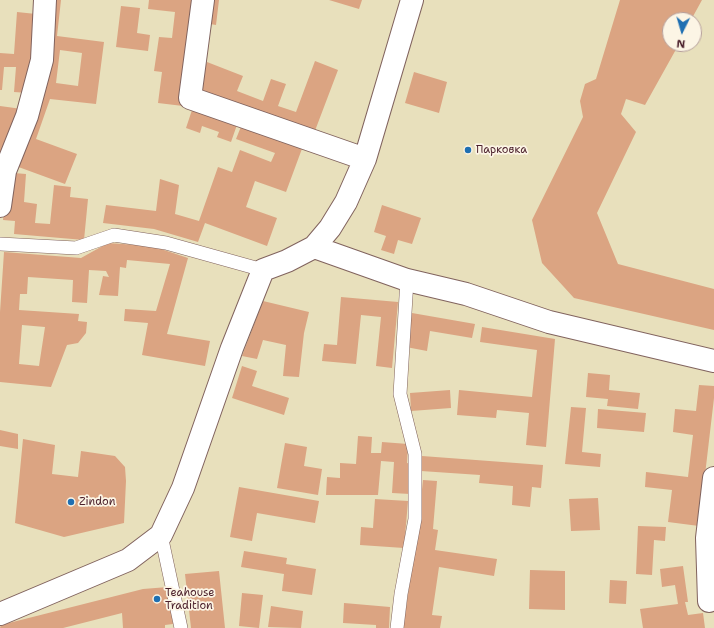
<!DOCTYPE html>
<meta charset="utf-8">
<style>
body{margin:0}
#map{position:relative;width:714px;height:628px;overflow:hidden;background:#e8e0bc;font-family:"Shantell Sans",sans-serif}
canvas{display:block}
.north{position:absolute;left:662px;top:12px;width:40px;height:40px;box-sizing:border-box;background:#fcf5e5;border:1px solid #b59f9b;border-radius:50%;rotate:185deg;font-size:11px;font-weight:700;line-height:16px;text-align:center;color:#4a1f2b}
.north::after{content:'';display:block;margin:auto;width:14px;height:18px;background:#1f6fb2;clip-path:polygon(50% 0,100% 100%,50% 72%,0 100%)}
</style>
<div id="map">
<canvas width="714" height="628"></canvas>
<div class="north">N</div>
</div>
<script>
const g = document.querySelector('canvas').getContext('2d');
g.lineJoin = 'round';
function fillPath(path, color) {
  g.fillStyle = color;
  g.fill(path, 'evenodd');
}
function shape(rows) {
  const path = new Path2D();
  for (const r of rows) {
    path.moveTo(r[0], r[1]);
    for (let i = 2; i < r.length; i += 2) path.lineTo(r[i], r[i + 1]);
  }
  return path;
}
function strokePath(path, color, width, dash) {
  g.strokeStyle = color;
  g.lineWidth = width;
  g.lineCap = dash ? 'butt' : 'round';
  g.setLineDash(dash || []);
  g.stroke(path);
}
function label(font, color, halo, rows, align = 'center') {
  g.font = font + ' "Shantell Sans",sans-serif';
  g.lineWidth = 3.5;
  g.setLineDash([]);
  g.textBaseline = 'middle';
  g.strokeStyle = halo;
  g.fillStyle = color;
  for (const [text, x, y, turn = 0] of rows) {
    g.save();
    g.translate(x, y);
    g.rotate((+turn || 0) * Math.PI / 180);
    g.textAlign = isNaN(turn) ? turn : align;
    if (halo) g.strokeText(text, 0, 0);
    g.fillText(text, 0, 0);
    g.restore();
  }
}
fillPath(shape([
 [51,0,61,0,57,36,104,42,96,104,50,99,36,139,77,154,65,184,13,165],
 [60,50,82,53,78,86,56,83],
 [149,0,197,0,183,106,158,103,162,72,154,71,159,37,172,38,175,12,148,9],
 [206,0,219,0,216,25,204,23],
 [329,0,362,0,359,9],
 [620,0,702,0,691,20,670,20,670,44,679,44,645,105,626,99,621,114,636,132,597,213,618,264,714,289,714,330,574,298,542,263,532,220,583,117,580,101,585,84,596,79],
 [121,6,140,8,137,33,150,35,148,51,116,47],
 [17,12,36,14,33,55,31,55,28,93,14,92,16,67,4,67,2,90,0,90,0,53,14,54],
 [315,61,338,70,313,136,195,92,207,62,243,76,237,91,263,101,271,79,286,84,278,106,296,112],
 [414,72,447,82,439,113,405,103],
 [0,106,22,109,0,164],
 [193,107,238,122,231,142,217,137,219,132,202,126,200,133,186,128],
 [242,124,303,146,286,192,255,181,246,207,277,218,267,246,205,223,198,242,154,229,103,223,106,205,156,211,160,179,179,185,175,214,199,221,218,167,232,172,240,150,271,162,275,153,236,139],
 [14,173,26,174,24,202,37,204,35,223,50,224,54,185,71,187,70,197,88,199,84,240,14,234,15,221,3,220,5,201],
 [382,205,421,218,412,244,398,240,394,254,381,250,386,236,374,232],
 [108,243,152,246,188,258,167,334,210,341,205,366,142,355,148,323,124,321,125,309,156,311,170,264,127,260,126,268,120,267,118,296,99,295,103,276,109,277,106,271,89,270,87,303,72,302,73,280,28,277,27,294,20,294,19,310,79,314,78,321,87,322,86,333,78,343,67,345,51,387,0,382,0,312,4,252,81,258],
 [22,325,45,327,39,366,19,364],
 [341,297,398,302,392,368,376,366,381,317,361,315,356,364,322,361,324,344,337,345],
 [263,301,309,312,304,333,299,377,283,376,286,345,263,340,257,359,242,356],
 [412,313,475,324,472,338,430,331,427,351,406,347],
 [482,327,555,339,546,447,526,445,529,413,497,410,496,418,457,415,459,390,532,397,537,350,480,342],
 [242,366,257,371,252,386,289,398,284,415,232,398],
 [588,373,610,375,609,390,640,393,638,409,607,406,608,399,586,397],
 [699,385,714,386,714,398,699,526,668,522,672,490,645,487,646,472,688,477,693,435,673,432,675,409,696,411],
 [450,390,451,408,411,411,410,393],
 [571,407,586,408,582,452,601,454,600,467,565,464],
 [598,409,646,413,644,432,597,428],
 [0,430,18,434,18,449,0,446],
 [358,436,372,437,371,453,381,453,382,442,408,444,407,463,412,464,410,494,392,493,394,462,381,461,378,495,326,495,327,477,340,478,340,463,356,464],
 [23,439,55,445,52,474,78,477,81,451,115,456,125,467,126,481,124,523,64,537,15,523],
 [285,443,307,447,304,466,322,469,318,495,277,488],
 [422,456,543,465,541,488,532,487,530,507,512,505,513,486,479,483,480,475,421,471],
 [423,480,437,481,433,529,438,530,435,550,497,559,494,576,439,567,432,615,442,616,440,628,403,628,418,527],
 [239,487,319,501,315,523,257,513,252,541,230,537],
 [598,498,600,530,571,531,569,499],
 [375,499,408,501,404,548,360,545,361,527,373,528],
 [638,526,666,527,665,541,654,540,652,575,636,574],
 [244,551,287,558,286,564,316,569,312,595,282,591,284,574,241,567],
 [683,566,688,602,685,602,688,615,703,613,705,628,643,628,640,609,678,604,675,585,662,587,660,569],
 [530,570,565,571,565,610,529,609],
 [219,571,225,628,191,628,185,574],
 [610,580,627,581,626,604,609,603],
 [168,587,173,624,165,625,165,628,123,628,122,613,63,628,0,628,1,625,143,589],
 [242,593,263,595,259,628,239,626],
 [344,603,390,607,389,628,376,628,376,625,343,623],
 [271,606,303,611,301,628,268,627]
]), '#dba482');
const service = shape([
 [0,244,76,248,114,235,166,243,263,270],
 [161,535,181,628],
 [397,628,401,594,415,519,415,454,400,394,407,280]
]);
const minor = shape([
 [203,0,190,98,365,159],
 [412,0,365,159,346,202,330,228,314,247,407,280,466,294,549,322,714,361],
 [0,206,5,171,27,116,42,60,45,0],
 [709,601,707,538,714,478],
 [0,614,128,560,161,535,183,488,232,348,263,270,287,261,314,247]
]);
strokePath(service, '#81635e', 14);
strokePath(minor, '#81635e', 24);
strokePath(service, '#fff', 13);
strokePath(minor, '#fff', 22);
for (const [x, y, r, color] of [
 [468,150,4,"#1f6fb2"],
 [71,502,4,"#1f6fb2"],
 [157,599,4,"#1f6fb2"]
]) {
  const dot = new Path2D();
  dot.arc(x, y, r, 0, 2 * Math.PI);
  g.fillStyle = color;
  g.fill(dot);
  strokePath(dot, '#fcf5e5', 1.5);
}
label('11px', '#4a1f2b', '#fcf5e5', [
 ["Парковка",476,150],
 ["Zindon",79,502],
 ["Teahouse",165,593],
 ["Tradition",165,606]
], 'left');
</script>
